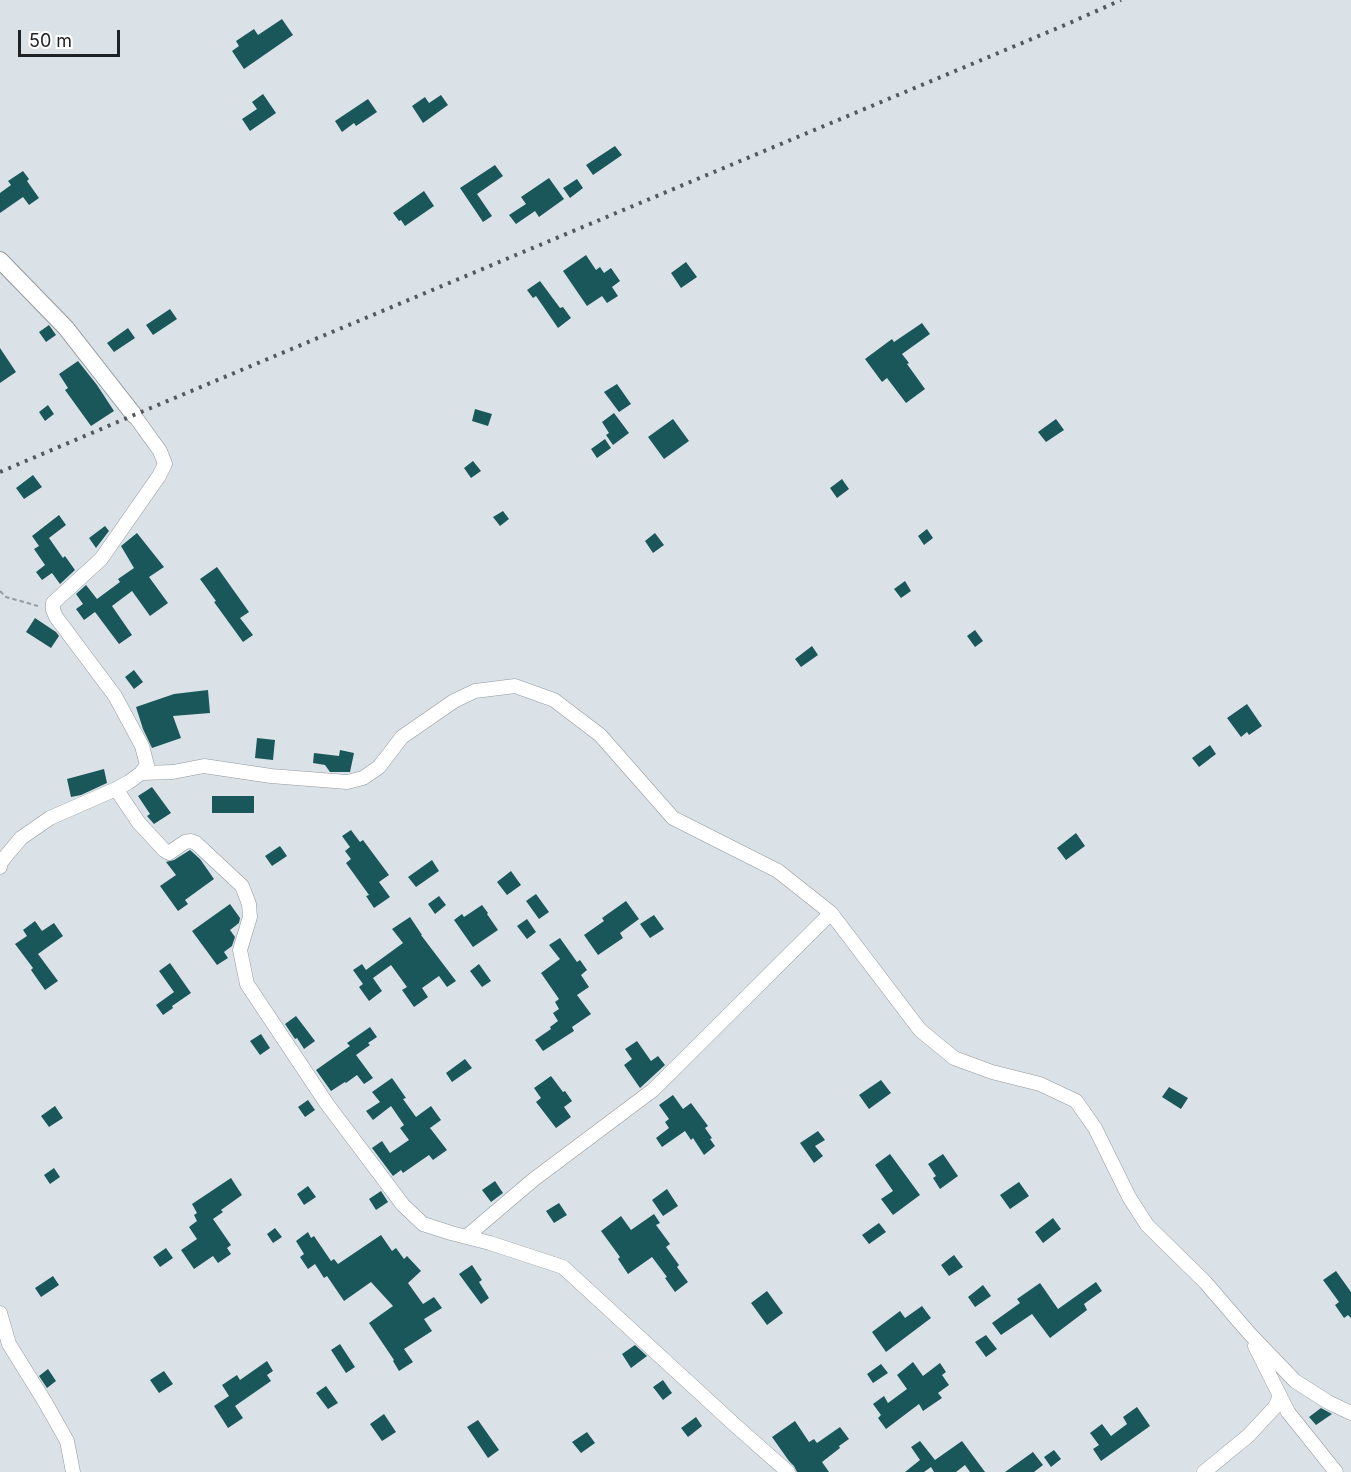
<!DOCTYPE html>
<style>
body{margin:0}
#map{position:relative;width:1351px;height:1472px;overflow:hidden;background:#dae2e7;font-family:Inter,sans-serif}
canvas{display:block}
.scale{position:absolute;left:18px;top:30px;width:102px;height:27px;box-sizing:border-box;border:3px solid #202325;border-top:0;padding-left:8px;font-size:18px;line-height:21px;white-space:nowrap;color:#202325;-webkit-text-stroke:4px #fff;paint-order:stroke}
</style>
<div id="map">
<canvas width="1351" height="1472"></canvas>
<div class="scale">50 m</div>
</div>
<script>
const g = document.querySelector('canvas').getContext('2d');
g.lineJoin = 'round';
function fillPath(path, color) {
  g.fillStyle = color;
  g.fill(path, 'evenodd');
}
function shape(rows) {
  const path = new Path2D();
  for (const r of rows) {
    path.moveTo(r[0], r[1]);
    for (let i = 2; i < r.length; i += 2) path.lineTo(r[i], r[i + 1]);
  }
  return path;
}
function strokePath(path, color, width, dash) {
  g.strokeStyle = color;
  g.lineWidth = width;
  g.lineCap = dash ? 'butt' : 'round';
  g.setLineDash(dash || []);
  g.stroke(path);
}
fillPath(shape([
 [282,19,293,35,244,69,232,51,239,46,236,41,254,29,258,35],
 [263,94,276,113,250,131,242,119,257,109,252,102],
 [441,95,448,105,423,123,412,106,425,97,429,103],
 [368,99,377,112,356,126,354,123,342,132,335,121],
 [615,146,622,155,593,175,586,165],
 [495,165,503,176,477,194,492,216,483,222,460,188],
 [23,171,29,179,27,181,39,198,29,205,23,197,0,213,0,193,11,185,8,181],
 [549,178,564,199,539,217,535,211,516,224,509,215,526,204,521,197],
 [577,179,583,188,570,198,563,188],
 [424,191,434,206,405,226,401,220,399,221,393,213],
 [586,255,596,270,600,267,604,273,611,268,620,281,612,287,618,296,607,303,602,296,587,306,563,271],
 [686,262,697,277,681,288,671,273],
 [540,281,560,308,563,307,571,318,558,328,536,296,533,298,527,290],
 [170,309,177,319,153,335,146,325],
 [922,323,930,334,902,354,909,363,907,364,925,389,906,403,887,378,882,382,865,359,892,339,894,342],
 [49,325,56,335,46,342,39,332],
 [128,328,135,338,114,352,107,343],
 [0,348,16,372,0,383],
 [78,361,97,385,114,411,91,426,65,390,68,388,59,374],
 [617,384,631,404,619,412,604,392],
 [48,405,54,414,45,421,39,412],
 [475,409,492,414,488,426,472,421],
 [614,413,629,433,613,445,606,435,609,433,602,422],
 [673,419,689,441,664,459,648,437],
 [1056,419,1064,430,1046,442,1038,432],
 [605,439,611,448,597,458,591,449],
 [473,461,481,471,471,478,464,468],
 [33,475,42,487,24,499,16,488],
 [842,479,849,489,837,498,830,488],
 [503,511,509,519,500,526,493,517],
 [59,515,66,525,49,538,63,558,65,556,75,570,60,584,52,573,42,580,36,572,45,565,34,549,39,546,32,536],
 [105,526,109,531,96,548,89,538],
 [927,529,933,538,924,545,918,536],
 [137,533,164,567,149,577,168,603,150,616,132,591,112,606,132,635,119,644,95,612,84,620,76,609,83,604,76,594,86,585,97,599,120,582,118,579,134,568,121,546],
 [655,533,664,545,653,553,645,541],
 [217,567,249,612,240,618,253,635,243,642,214,602,216,601,200,579],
 [905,581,911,591,901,598,894,589],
 [35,618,56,632,59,636,51,648,26,632],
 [975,630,983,641,975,647,967,636],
 [812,646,818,655,801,667,795,659],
 [134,670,143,682,134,689,125,677],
 [208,690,210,713,173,716,181,738,152,748,143,729,136,707,174,694],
 [1247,704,1262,726,1249,735,1247,732,1241,737,1227,718],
 [257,738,275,740,273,760,255,758],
 [1210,745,1216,754,1199,767,1192,758],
 [340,750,354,753,350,772,330,772,325,765,313,763,314,753,339,756],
 [104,769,107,783,81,795,71,797,67,779],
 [152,787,171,813,154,824,147,816,150,814,138,796],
 [212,796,254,796,254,813,212,813],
 [351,830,360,842,363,840,389,875,379,882,390,897,374,908,366,896,369,895,346,863,351,859,345,851,350,847,342,836],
 [1076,833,1085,846,1066,860,1057,848],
 [280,846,287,856,272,866,265,856],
 [190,850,200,859,214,879,185,900,188,904,178,911,160,886,176,875,166,862,174,860],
 [432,860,439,871,416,887,408,877],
 [511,871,521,885,507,895,497,882],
 [536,894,549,912,539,919,526,901],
 [439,896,446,905,435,914,428,904],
 [626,901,639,919,620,933,623,938,598,955,584,935,604,921,602,918],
 [230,904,240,918,239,923,230,930,235,937,232,946,224,952,228,958,217,965,192,931],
 [482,905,488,913,487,914,498,930,473,947,454,920,462,914,464,917],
 [654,915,664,929,650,938,640,924],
 [410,917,422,935,421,935,456,981,447,987,439,976,422,988,428,997,414,1007,402,990,407,987,391,965,373,978,382,991,369,1001,359,987,363,984,353,970,362,964,366,970,403,943,392,929],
 [527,919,536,932,527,939,517,926],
 [35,921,42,931,54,923,63,936,38,954,58,981,45,990,31,970,33,968,15,944,27,936,23,930],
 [560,938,577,962,580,960,587,970,581,975,589,987,577,995,591,1014,572,1027,574,1031,543,1051,535,1040,551,1029,550,1027,558,1021,553,1013,559,1009,555,1002,559,999,541,973,560,959,549,945],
 [170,963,191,993,172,1006,173,1008,163,1015,156,1005,174,992,159,971],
 [479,964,491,981,482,987,470,971],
 [296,1016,315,1041,304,1049,297,1038,295,1039,285,1024],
 [370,1027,377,1037,368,1043,370,1045,356,1055,373,1078,364,1084,357,1075,346,1083,345,1082,331,1091,316,1070,350,1046,347,1043],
 [261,1034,270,1048,260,1055,250,1041],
 [637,1041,651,1061,658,1056,665,1065,640,1088,624,1065,632,1059,625,1049],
 [465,1059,472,1068,452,1082,446,1073],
 [551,1076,563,1092,565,1091,572,1101,564,1107,571,1117,556,1128,536,1102,541,1098,534,1088],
 [392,1078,406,1098,403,1099,416,1117,431,1106,441,1120,430,1128,447,1150,433,1160,429,1155,403,1173,401,1170,393,1176,372,1148,382,1141,390,1153,409,1140,400,1128,404,1125,391,1106,373,1120,366,1111,380,1102,372,1092],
 [881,1080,891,1093,869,1109,859,1095],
 [1169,1087,1188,1098,1181,1109,1162,1097],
 [673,1095,683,1109,691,1103,708,1126,705,1128,712,1138,710,1139,715,1146,704,1155,693,1138,691,1140,685,1131,662,1147,656,1138,669,1128,665,1122,669,1119,659,1105],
 [308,1100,315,1110,305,1117,298,1107],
 [55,1106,63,1118,49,1127,41,1116],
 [818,1131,825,1140,815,1146,823,1156,814,1163,800,1143],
 [890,1154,920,1195,893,1215,881,1199,893,1191,875,1165],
 [943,1154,958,1176,940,1189,933,1178,936,1176,928,1164],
 [54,1168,60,1177,50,1184,44,1175],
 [231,1178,242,1195,221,1210,223,1212,213,1219,231,1245,227,1248,231,1254,218,1263,213,1256,194,1269,181,1250,197,1239,189,1227,197,1221,194,1215,197,1213,192,1204],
 [495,1181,503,1193,491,1202,482,1190],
 [1019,1182,1029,1196,1010,1209,1000,1195],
 [308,1186,316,1197,304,1205,297,1194],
 [667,1189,678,1206,663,1216,652,1200],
 [381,1191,388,1202,376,1210,369,1199],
 [559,1203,567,1215,554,1223,546,1211],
 [654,1214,660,1223,656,1225,670,1244,666,1247,679,1265,677,1267,688,1282,675,1292,665,1278,667,1277,652,1257,628,1274,618,1259,620,1257,601,1231,621,1216,631,1230],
 [1053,1218,1061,1229,1043,1243,1035,1232],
 [879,1223,886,1232,869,1244,862,1235],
 [275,1228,282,1237,273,1243,267,1234],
 [308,1232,311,1238,314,1236,331,1261,334,1259,338,1264,381,1235,392,1251,396,1248,404,1259,407,1256,421,1271,408,1283,423,1304,434,1297,442,1308,424,1319,432,1331,404,1349,413,1362,399,1371,393,1361,394,1360,369,1323,393,1306,371,1282,344,1301,327,1276,324,1278,315,1264,308,1269,300,1257,304,1254,296,1241],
 [166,1248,173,1258,160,1267,153,1257],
 [954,1255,963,1267,949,1276,941,1265],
 [472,1265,482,1280,479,1282,489,1298,481,1304,459,1274],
 [1336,1271,1351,1292,1351,1318,1348,1315,1344,1318,1335,1305,1339,1302,1323,1280],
 [53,1276,59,1285,41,1297,35,1288],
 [1096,1282,1102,1291,1084,1304,1087,1310,1050,1338,1032,1314,1001,1335,992,1323,1020,1303,1017,1299,1040,1283,1058,1309],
 [983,1285,991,1296,975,1307,968,1297],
 [767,1291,783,1313,767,1325,751,1303],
 [922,1306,931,1318,886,1352,872,1332,900,1311,905,1318],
 [986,1335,997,1349,986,1357,975,1342],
 [340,1344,355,1367,346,1373,331,1350],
 [635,1345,647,1356,631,1368,622,1354],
 [267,1361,273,1371,267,1375,271,1381,235,1406,243,1418,228,1428,214,1406,229,1396,222,1385,237,1375,240,1380],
 [913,1362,923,1376,940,1363,946,1372,942,1375,949,1385,938,1393,942,1398,923,1411,919,1404,886,1429,878,1418,881,1415,873,1404,884,1396,888,1403,907,1389,897,1375],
 [881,1364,888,1373,873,1383,867,1374],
 [48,1369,56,1381,47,1388,39,1376],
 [164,1371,173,1384,159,1393,150,1380],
 [663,1380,672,1393,663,1400,653,1387],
 [326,1386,338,1403,328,1409,316,1393],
 [1137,1407,1150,1426,1101,1461,1093,1449,1099,1445,1090,1433,1102,1424,1111,1436,1127,1424,1123,1417],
 [1321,1408,1332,1414,1316,1425,1309,1417],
 [384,1414,396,1432,382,1441,370,1424],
 [696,1417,702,1426,688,1437,681,1428],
 [478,1420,499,1450,488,1458,467,1427],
 [795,1421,809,1442,814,1439,817,1443,840,1427,849,1439,839,1446,840,1448,822,1462,829,1472,797,1472,794,1466,789,1461,772,1437],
 [587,1432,595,1443,581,1453,572,1442],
 [920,1441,935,1460,962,1441,985,1472,970,1472,965,1465,956,1472,934,1472,931,1467,924,1472,905,1472,920,1460,911,1447],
 [1054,1450,1061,1459,1051,1467,1044,1457],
 [1033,1452,1043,1465,1034,1472,1005,1472]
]), '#1a575b');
const minor = shape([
 [141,773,173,772,204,766,271,776,347,782,363,778,379,767,402,737,454,701,475,691,515,686,554,700,600,735,673,818,778,871,831,913,920,1030,954,1058,992,1072,1040,1084,1076,1101,1095,1128,1129,1197,1147,1225,1205,1282,1249,1333,1295,1381,1328,1402,1351,1413],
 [116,789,139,823,164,850,169,853,185,842,191,841,196,843,242,886,249,904,250,917,240,950,247,984,327,1104,403,1205,423,1224,451,1233,490,1243,563,1267,736,1426,788,1472],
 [0,867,1,862,21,838,50,818,116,789,129,782,141,773,147,765,142,746,115,696,56,617,53,610,53,603,101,559,159,476,165,464,160,451,134,415],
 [466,1237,533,1180,653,1090,831,913],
 [0,1313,9,1344,45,1402,67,1441,73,1472],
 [1255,1346,1288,1412,1336,1472],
 [1204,1472,1248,1436,1275,1407,1280,1396]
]);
const tertiary = shape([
 [0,260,66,328,134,415]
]);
strokePath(minor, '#92999e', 15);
strokePath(tertiary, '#92999e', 18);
strokePath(shape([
 [0,591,6,597,38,606]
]), '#979da1', 2, [4.5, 3]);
strokePath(minor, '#fff', 14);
strokePath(tertiary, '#fff', 16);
strokePath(shape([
 [0,472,134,415,1065,25,1121,0]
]), '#54595c', 4, [3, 6]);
</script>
